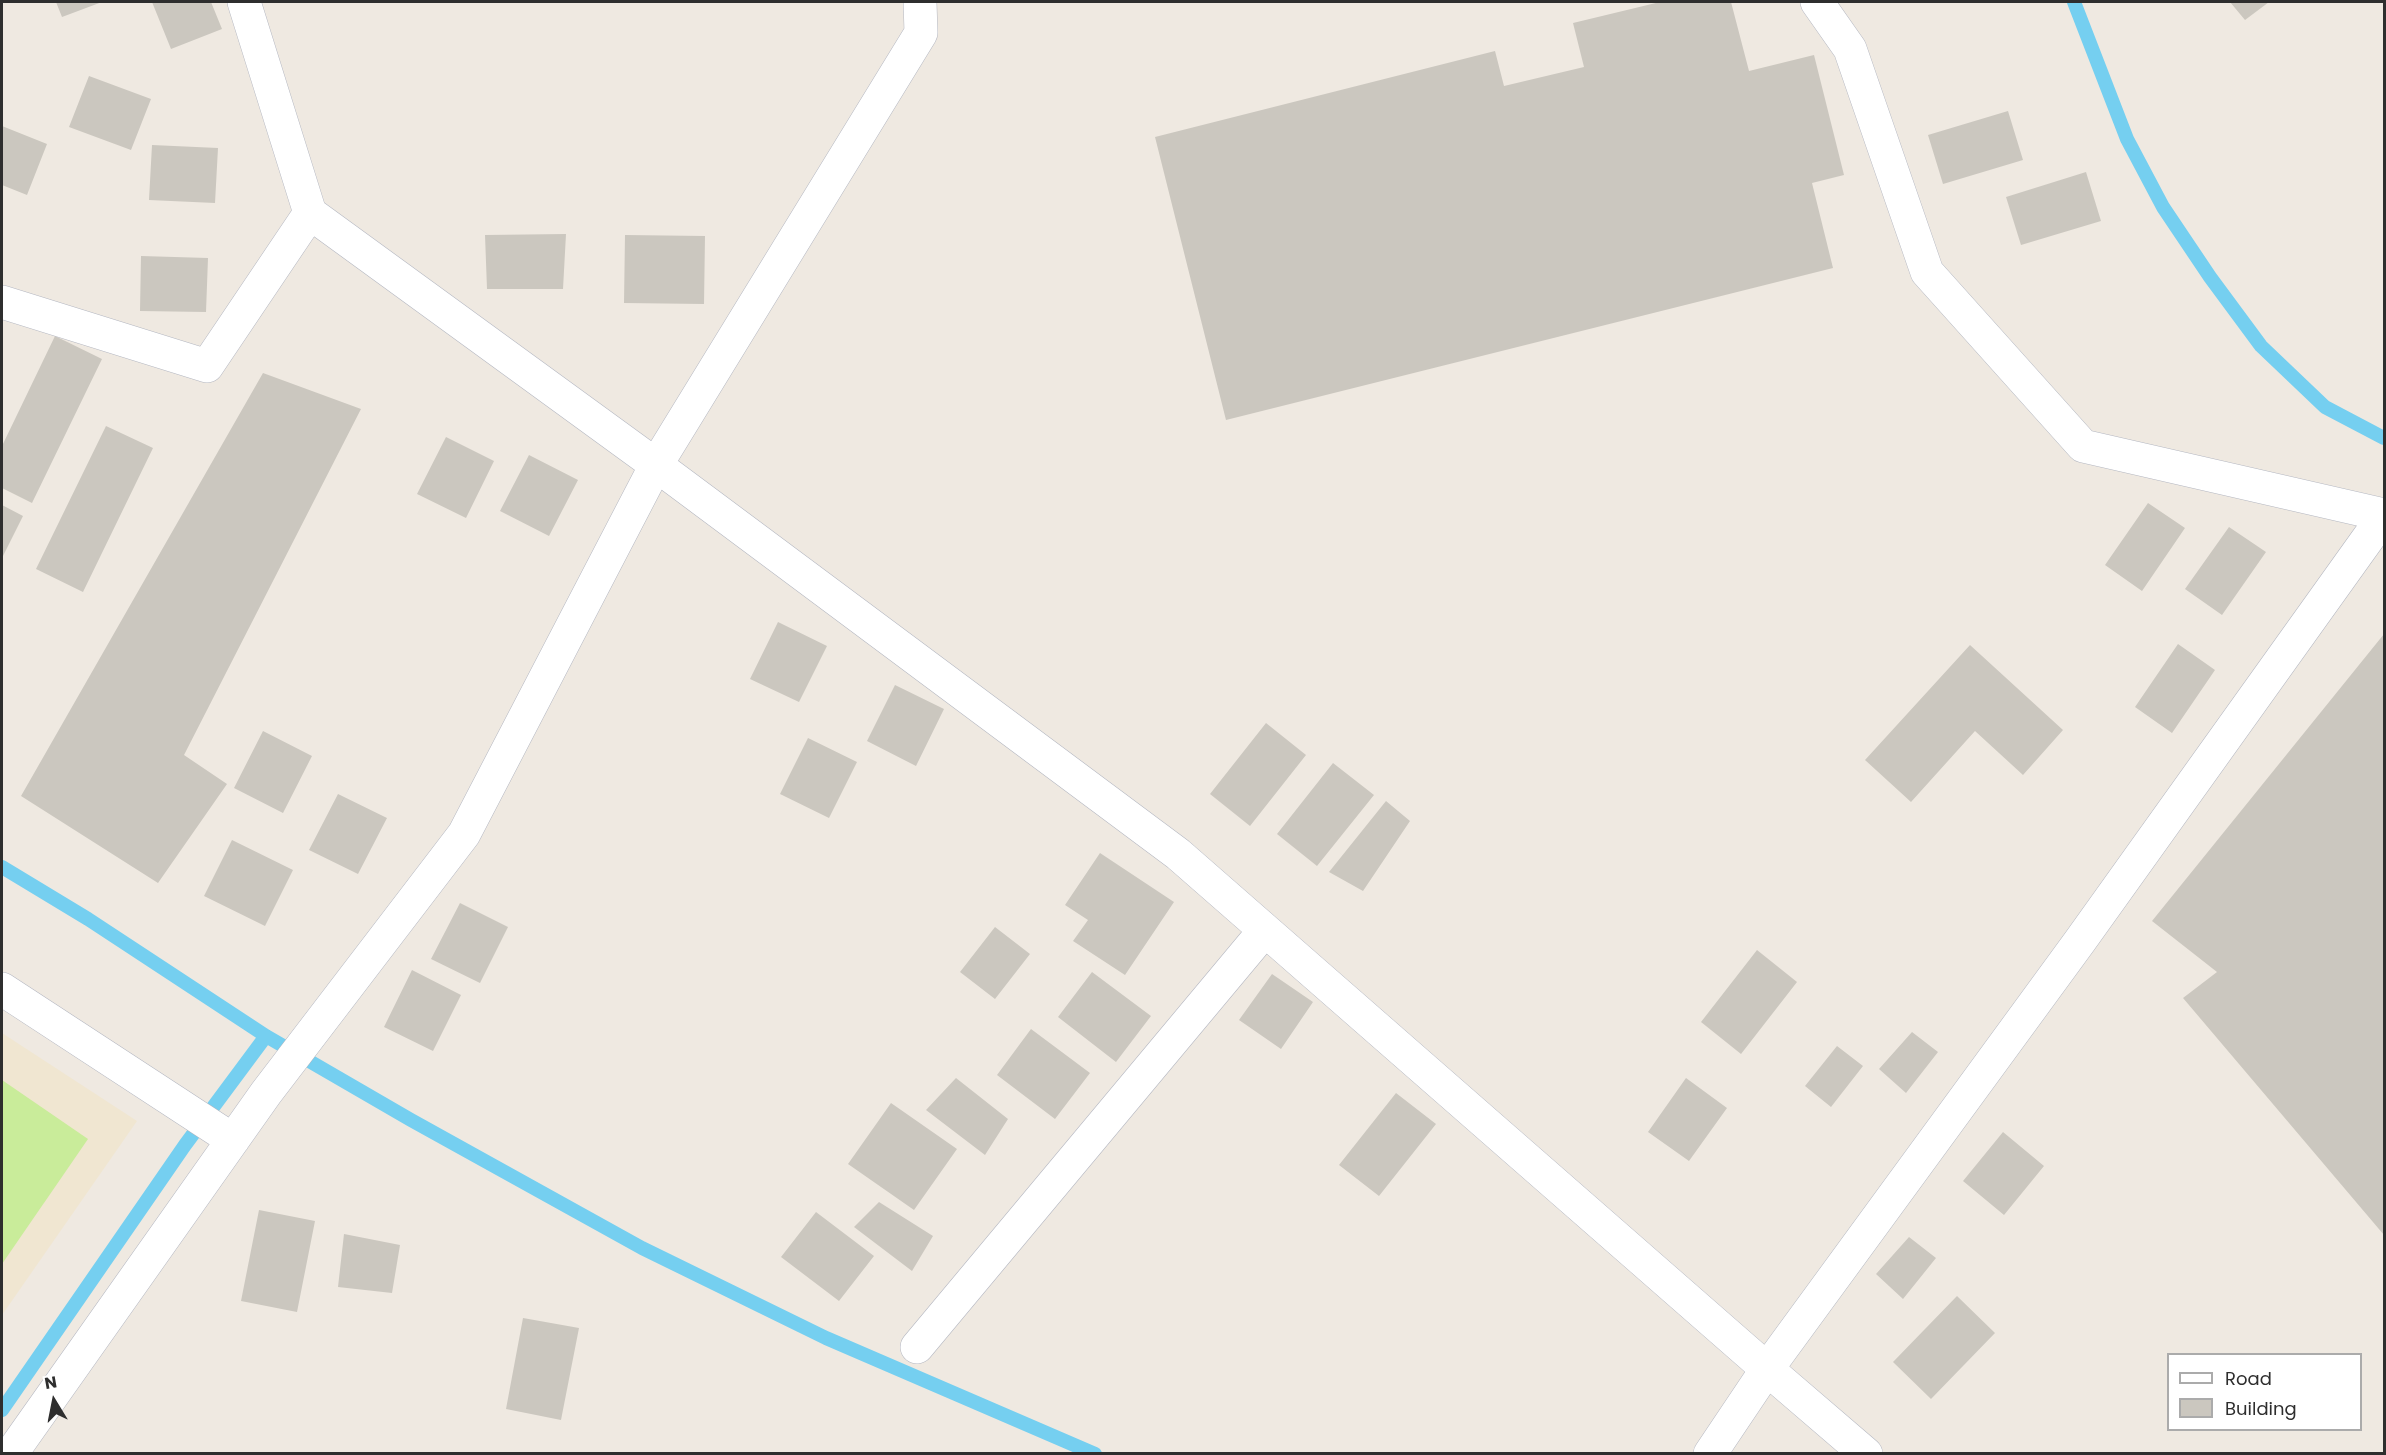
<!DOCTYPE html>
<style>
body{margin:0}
#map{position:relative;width:2386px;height:1455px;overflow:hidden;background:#efe9e1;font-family:Poppins,sans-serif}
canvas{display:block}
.frame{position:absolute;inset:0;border:3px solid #2e2e2e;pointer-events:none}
.legend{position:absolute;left:2167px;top:1353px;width:195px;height:78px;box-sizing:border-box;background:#fff;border:2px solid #ababab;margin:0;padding:8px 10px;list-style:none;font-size:18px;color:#2e2e2e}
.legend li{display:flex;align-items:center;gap:12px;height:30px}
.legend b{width:30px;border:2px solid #ababab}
.north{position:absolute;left:24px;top:1371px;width:60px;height:60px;-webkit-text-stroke:4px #fff;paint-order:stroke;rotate:350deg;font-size:16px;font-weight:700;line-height:24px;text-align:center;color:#2e2e2e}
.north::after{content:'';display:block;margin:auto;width:21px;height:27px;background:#2e2e2e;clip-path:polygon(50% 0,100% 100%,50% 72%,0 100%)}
</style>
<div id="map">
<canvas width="2386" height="1455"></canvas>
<div class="frame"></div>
<ul class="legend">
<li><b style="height:8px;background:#fff"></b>Road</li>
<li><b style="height:16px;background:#cbc7bf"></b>Building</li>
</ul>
<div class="north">N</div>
</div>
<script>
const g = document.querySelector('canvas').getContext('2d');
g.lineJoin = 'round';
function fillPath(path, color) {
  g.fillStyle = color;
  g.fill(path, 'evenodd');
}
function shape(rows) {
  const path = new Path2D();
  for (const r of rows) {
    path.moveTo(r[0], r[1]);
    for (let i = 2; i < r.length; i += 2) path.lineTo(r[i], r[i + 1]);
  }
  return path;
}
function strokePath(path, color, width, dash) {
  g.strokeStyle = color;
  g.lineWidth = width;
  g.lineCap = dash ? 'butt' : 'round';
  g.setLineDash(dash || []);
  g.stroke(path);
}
fillPath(shape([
 [2,1033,137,1121,2,1315]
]), '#f0e6d1');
fillPath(shape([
 [2,1080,88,1139,2,1264]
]), '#c9ec9a');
strokePath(shape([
 [2074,2,2127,139,2163,207,2210,277,2261,346,2325,407,2384,438],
 [2,867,88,919,266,1036,411,1120,642,1248,826,1338,1095,1454],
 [2,1410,185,1145,266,1036]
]), '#75cff0', 14);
fillPath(shape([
 [56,2,102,2,62,17],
 [152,2,211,2,222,29,171,49],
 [1660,2,1731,2,1749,71,1814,55,1844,175,1812,183,1833,268,1226,420,1155,137,1495,51,1504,86,1584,67,1573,23],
 [2230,2,2269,2,2245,20],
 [89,76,151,99,131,150,69,127],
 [2008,111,2023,160,1943,184,1928,135],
 [2,126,47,144,27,195,2,185],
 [152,145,218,148,215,203,149,200],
 [2086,172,2101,221,2021,245,2006,197],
 [566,234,563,289,487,289,485,235],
 [625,235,705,236,704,304,624,303],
 [141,256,208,258,206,312,140,311],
 [55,336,102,359,32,503,2,488,2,446],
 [263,373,361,409,184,755,227,784,158,883,21,796],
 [106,426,153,448,83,592,36,569],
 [446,437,494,461,466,518,417,494],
 [529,455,578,480,549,536,500,511],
 [2148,503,2185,528,2142,591,2105,565],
 [2,505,23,516,2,558],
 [2229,527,2266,552,2222,615,2185,589],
 [778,622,827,646,799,702,750,679],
 [2384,634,2384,1235,2183,998,2217,972,2152,921],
 [2178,644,2215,670,2172,733,2135,707],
 [1970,645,2063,730,2023,775,1975,731,1911,802,1865,760],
 [895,685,944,709,916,766,867,741],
 [1266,723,1306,755,1250,826,1210,794],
 [263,731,312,756,283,813,234,788],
 [808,738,857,762,829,818,780,794],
 [1333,763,1374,795,1317,866,1277,834],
 [338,794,387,818,358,874,309,850],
 [1386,801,1410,821,1363,891,1329,872],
 [232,840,293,870,265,926,204,896],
 [1100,853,1174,902,1125,975,1073,941,1088,920,1065,905],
 [460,903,508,927,480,983,431,959],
 [995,927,1030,954,995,999,960,972],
 [1757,950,1797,982,1741,1054,1701,1022],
 [412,970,461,995,433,1051,384,1027],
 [1092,972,1151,1016,1116,1062,1058,1017],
 [1272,974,1313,1002,1281,1049,1239,1020],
 [1031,1029,1090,1073,1055,1119,997,1075],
 [1912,1032,1938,1052,1906,1093,1879,1069],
 [1837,1046,1863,1066,1831,1107,1805,1086],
 [956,1078,1008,1119,985,1155,926,1110],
 [1686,1078,1727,1108,1689,1161,1648,1132],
 [1396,1093,1436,1124,1379,1196,1339,1165],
 [891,1103,957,1149,914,1210,848,1164],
 [2003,1132,2044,1166,2004,1215,1963,1181],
 [879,1202,933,1236,912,1271,854,1227],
 [259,1210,315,1221,297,1312,241,1301],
 [816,1212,874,1256,839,1301,781,1257],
 [344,1234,400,1245,392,1293,338,1287],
 [1909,1237,1936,1258,1903,1299,1876,1274],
 [1957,1296,1995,1333,1931,1399,1893,1362],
 [523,1318,579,1328,561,1420,506,1409]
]), '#cbc7bf');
const street = shape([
 [244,2,310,213,656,465,1178,854,1767,1369,1866,1454],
 [1817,2,1850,49,1927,272,2083,446,2384,515],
 [2,302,207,366,310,213],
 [2,989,233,1140],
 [917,1347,1265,930],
 [11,1454,266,1093,464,834,656,465,921,33,920,2],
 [1710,1454,1767,1369,2080,941,2384,516]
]);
strokePath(street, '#b4b7c1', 34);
strokePath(street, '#fff', 33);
</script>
